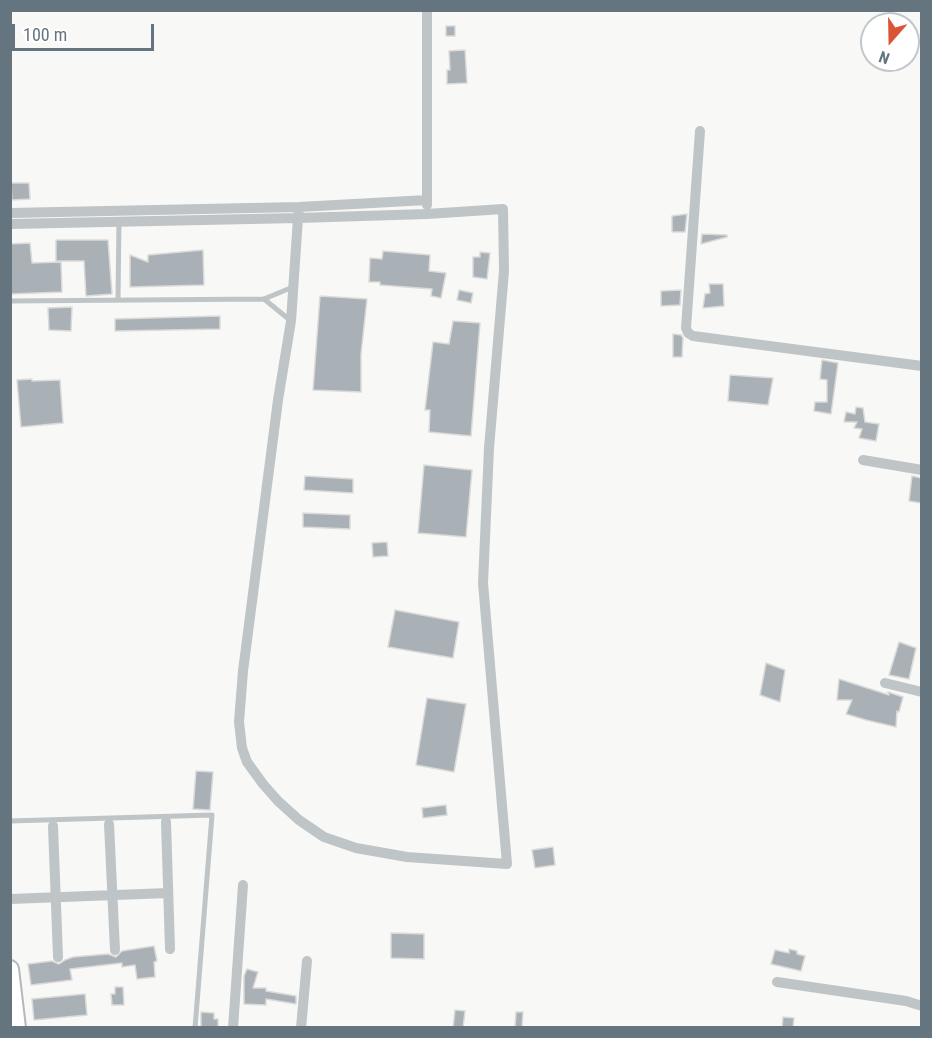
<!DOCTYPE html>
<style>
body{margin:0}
#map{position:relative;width:932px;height:1038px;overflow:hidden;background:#f8f8f6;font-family:"Roboto Condensed",sans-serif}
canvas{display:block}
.frame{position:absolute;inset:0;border:12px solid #65757f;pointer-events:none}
.north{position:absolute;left:860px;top:12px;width:60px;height:60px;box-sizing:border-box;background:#fff;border:2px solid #c1c8cc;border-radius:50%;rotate:200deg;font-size:16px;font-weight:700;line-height:24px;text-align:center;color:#65757f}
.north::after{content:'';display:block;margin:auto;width:21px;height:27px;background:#da5535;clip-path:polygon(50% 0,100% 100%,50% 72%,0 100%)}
.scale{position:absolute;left:12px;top:24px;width:142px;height:27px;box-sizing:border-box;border:3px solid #65757f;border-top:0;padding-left:8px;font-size:18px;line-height:21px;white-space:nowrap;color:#65757f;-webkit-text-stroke:4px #fff;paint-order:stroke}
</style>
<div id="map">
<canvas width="932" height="1038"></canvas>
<div class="frame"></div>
<div class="north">N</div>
<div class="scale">100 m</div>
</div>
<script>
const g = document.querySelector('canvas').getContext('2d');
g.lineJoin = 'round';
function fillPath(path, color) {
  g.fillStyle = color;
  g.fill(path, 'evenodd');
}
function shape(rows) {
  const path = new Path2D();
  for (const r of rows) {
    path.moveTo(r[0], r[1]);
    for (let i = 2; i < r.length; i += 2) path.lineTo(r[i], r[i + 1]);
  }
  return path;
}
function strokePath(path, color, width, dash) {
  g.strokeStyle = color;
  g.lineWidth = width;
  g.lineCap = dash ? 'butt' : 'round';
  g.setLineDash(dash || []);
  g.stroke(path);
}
const building = shape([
 [446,26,455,26,455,36,446,36,446,26],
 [465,50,467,83,447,84,447,70,450,70,449,51,465,50],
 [11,183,29,183,30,199,12,200,11,183],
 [687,214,685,232,672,232,672,216,687,214],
 [702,234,727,235,727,237,701,244,702,234],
 [56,240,108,240,112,294,86,296,84,261,56,261,56,240],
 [30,243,32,263,61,262,62,292,10,294,10,244,30,243],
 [203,250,204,285,130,287,130,255,148,262,148,255,203,250],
 [383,251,430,255,429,271,446,273,441,298,431,296,432,289,380,285,380,282,369,282,370,258,382,259,383,251],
 [480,252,490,253,487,279,473,277,473,257,480,257,480,252],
 [709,284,723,284,724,306,703,308,705,294,710,293,709,284],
 [459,290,473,293,471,303,457,300,459,290],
 [681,290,680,305,661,306,661,291,681,290],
 [320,296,367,299,361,354,361,392,313,390,320,296],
 [72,307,71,331,49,330,48,308,72,307],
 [220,316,220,329,115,331,115,319,220,316],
 [453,321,480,323,471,436,429,432,430,410,425,410,433,342,449,344,453,321],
 [673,334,681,335,683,338,682,357,673,357,673,334],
 [822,360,838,363,831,414,814,411,815,402,827,402,827,380,820,379,822,360],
 [730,375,773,378,768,405,728,401,730,375],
 [32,379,32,381,60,380,63,423,21,427,17,380,32,379],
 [856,407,863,408,865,422,879,424,876,441,859,438,862,429,854,428,857,422,844,422,846,412,855,414,856,407],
 [424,465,472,470,466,537,418,533,424,465],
 [305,476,353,479,353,493,304,490,305,476],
 [912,476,921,478,921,503,909,501,912,476],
 [303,513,350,515,350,529,303,527,303,513],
 [387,542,388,556,373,557,372,543,387,542],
 [395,610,459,622,453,658,388,647,395,610],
 [899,642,916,648,909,679,889,675,899,642],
 [766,663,785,670,780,702,760,695,766,663],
 [839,679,889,695,888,692,903,697,899,712,897,711,896,727,866,720,846,714,852,700,837,700,839,679],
 [427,698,466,704,454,772,416,765,427,698],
 [196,771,213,772,210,810,193,809,196,771],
 [446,805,447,815,423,818,422,808,446,805],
 [553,847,555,865,535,868,532,850,553,847],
 [391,933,424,934,424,959,391,958,391,933],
 [154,946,157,961,154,962,155,977,137,979,135,965,122,967,122,963,70,969,72,980,31,985,28,964,52,961,59,964,65,960,73,957,108,954,116,957,122,951,154,946],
 [789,949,797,951,797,954,805,956,801,971,771,964,775,950,789,953,789,949],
 [247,969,258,972,253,988,266,988,266,991,296,996,296,1004,266,999,266,1005,244,1004,244,976,247,969],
 [115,987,123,987,124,1005,112,1005,111,994,115,994,115,987],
 [85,994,87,1015,34,1020,32,999,85,994],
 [455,1010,465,1011,463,1028,453,1028,455,1010],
 [201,1012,214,1013,214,1019,218,1019,218,1028,201,1028,201,1012],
 [516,1012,523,1012,522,1028,515,1028,516,1012],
 [783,1017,794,1018,793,1028,782,1028,783,1017]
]);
fillPath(building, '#a9b1b6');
strokePath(building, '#dadad8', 1.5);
const primary = shape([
 [10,969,17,1028]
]);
strokePath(primary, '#b3b8bc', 20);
strokePath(shape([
 [118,299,119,220],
 [264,299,291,321],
 [10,301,264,299,293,287],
 [10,821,212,815,195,1028]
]), '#bfc4c7', 5);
strokePath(shape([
 [700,131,686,328,688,333,693,336,922,366],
 [427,205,427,10],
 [10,213,299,207,427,200],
 [10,224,298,218,427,214,503,209,504,271,489,448,483,583,507,864,407,857,356,848,324,837,299,820,278,801,263,784,247,762,242,748,239,722,243,671,278,400,291,321,298,218,299,207],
 [863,460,922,470],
 [885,683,922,692],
 [166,822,170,949],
 [109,824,115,950],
 [53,826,58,957],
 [10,899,168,893],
 [777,982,906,1001,922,1006],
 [233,1028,243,885],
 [301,1028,307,961]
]), '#bfc4c7', 10);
strokePath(primary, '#fff', 16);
</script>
